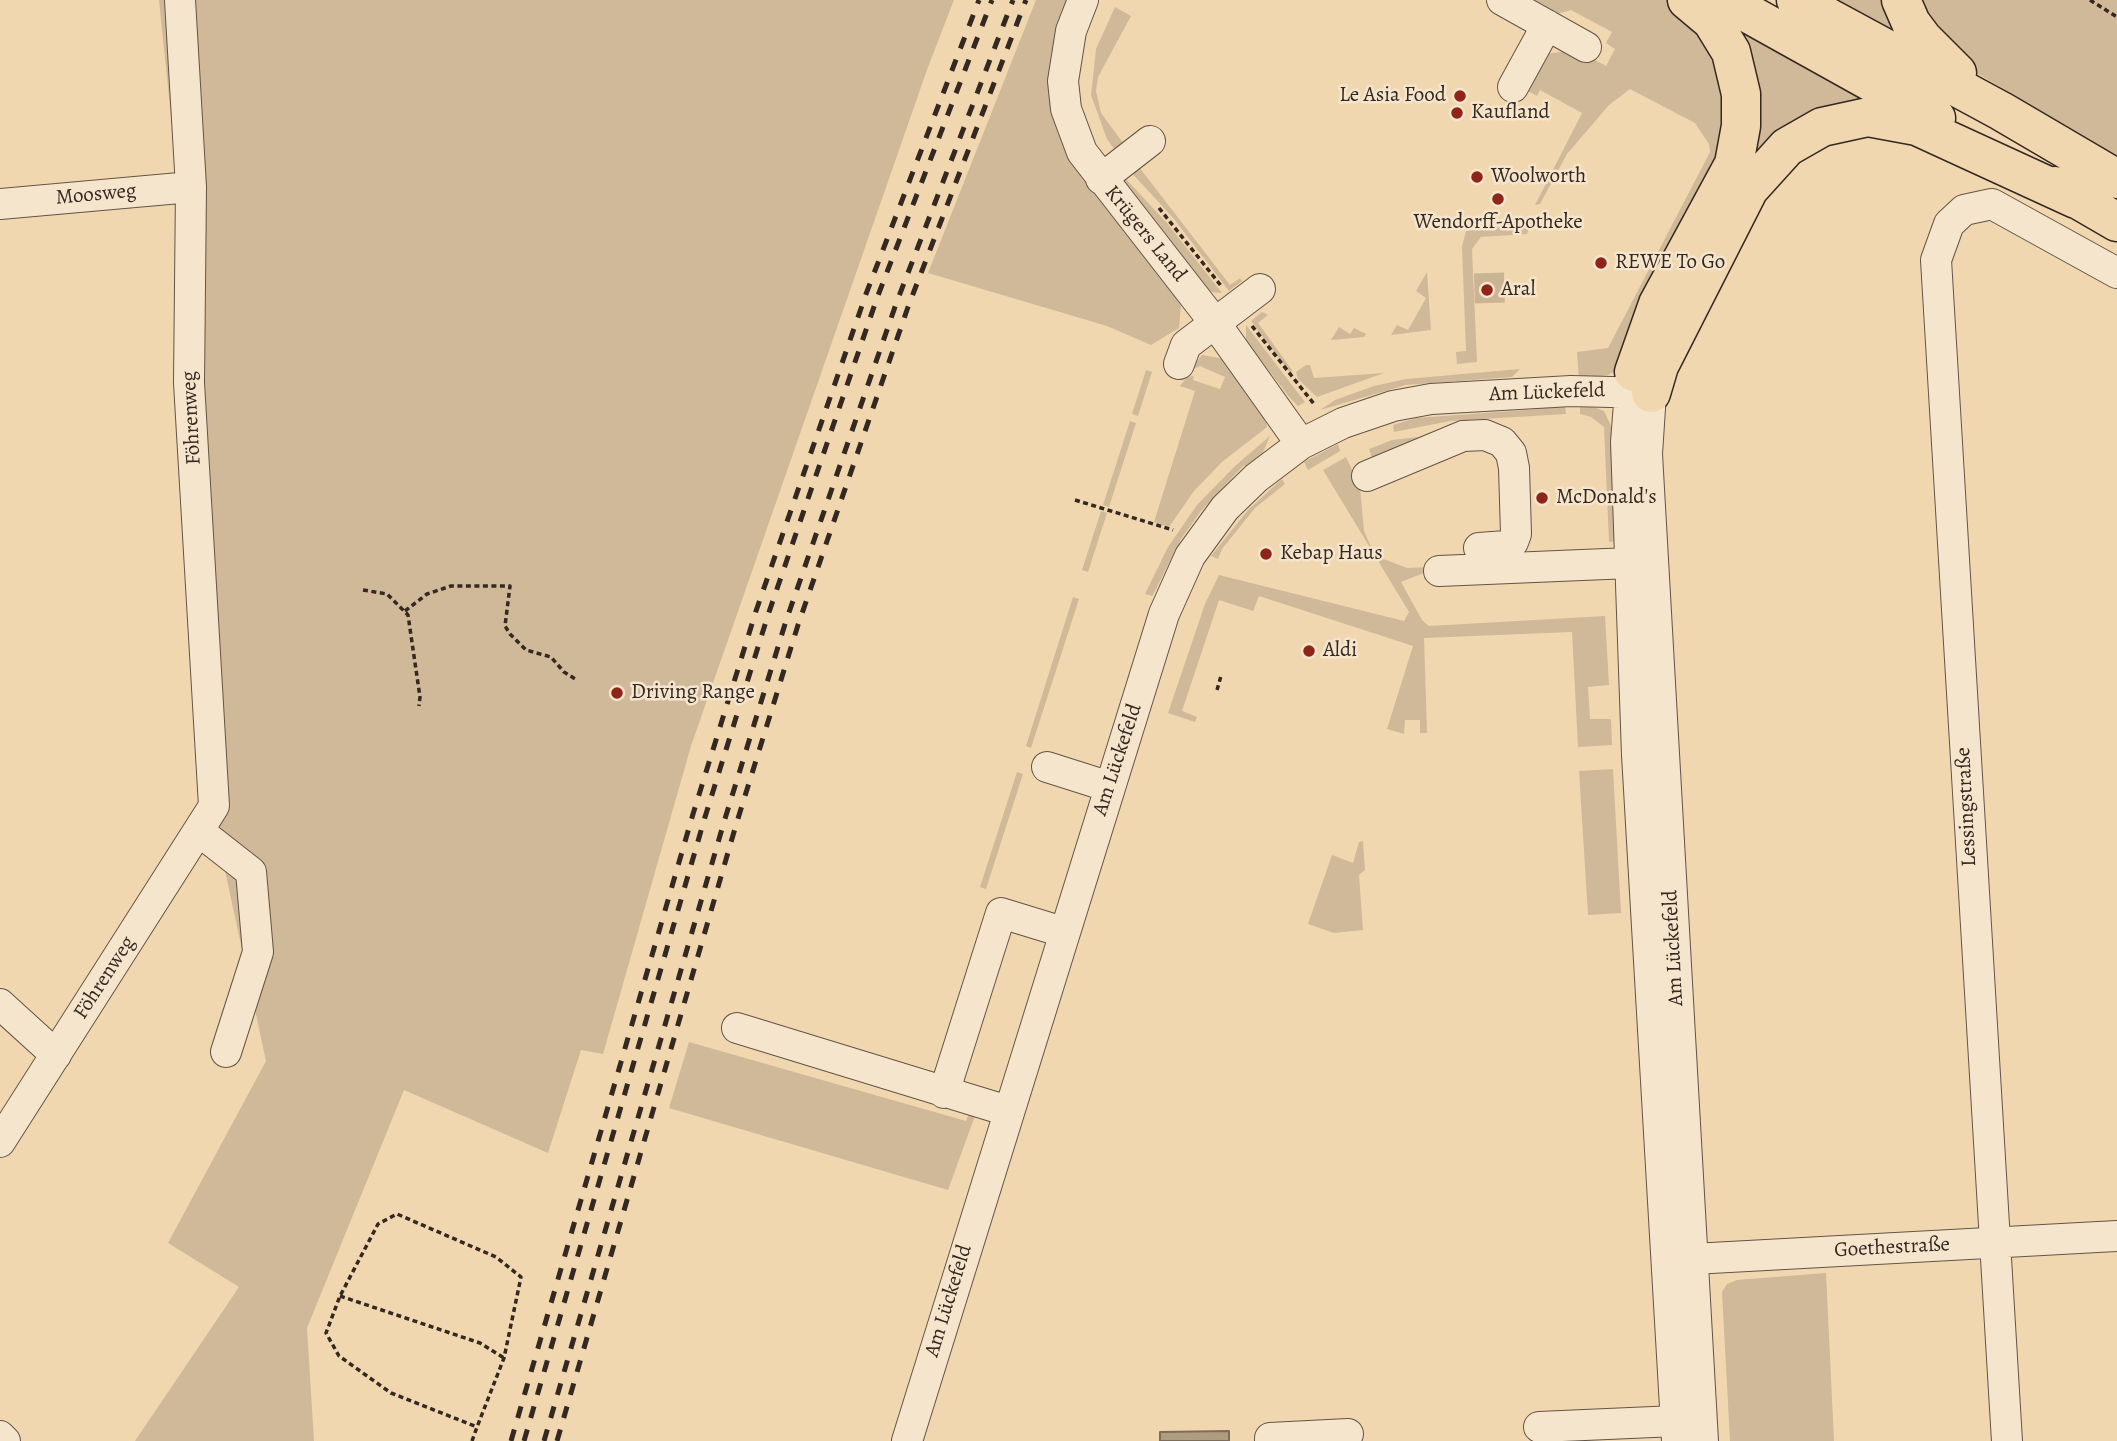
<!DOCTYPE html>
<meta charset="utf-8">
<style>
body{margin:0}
canvas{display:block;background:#f0d7b0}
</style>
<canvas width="2117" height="1441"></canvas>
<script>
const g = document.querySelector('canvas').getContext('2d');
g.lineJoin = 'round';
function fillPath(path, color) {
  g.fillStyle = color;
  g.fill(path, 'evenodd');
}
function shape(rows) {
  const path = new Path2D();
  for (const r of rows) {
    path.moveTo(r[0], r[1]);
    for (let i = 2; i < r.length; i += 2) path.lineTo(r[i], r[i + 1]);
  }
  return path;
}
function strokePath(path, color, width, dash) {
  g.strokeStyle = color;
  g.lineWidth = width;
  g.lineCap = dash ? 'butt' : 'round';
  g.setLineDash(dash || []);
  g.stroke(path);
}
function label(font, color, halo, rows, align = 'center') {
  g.font = font + ' Alegreya,serif';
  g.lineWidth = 5;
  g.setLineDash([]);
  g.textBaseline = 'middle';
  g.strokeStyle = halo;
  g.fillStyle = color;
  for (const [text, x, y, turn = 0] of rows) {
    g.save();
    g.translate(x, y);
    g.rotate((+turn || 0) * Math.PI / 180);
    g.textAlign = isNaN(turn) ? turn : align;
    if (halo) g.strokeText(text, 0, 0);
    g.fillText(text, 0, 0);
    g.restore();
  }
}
fillPath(shape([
 [159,0,954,0,928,67,691,746,603,1054,581,1050,548,1153,404,1090,307,1328,314,1441,135,1441,239,1287,168,1243,266,1061,199,750,179,194],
 [1036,0,1073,0,1075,162,1181,305,1179,328,1151,345,1107,326,928,273],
 [1531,0,1672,0,1703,25,1735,116,1620,368,1608,375,1579,380,1577,352,1608,348,1710,152,1709,144,1695,123,1630,89,1609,105,1567,154,1540,204,1535,205,1582,113,1540,90,1537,96,1526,90,1544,54,1577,50,1606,66,1615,49,1606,43,1612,32,1571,10,1557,14],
 [1830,0,1891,0,1914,42],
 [1910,0,2117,0,2117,155,1961,64],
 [1115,7,1131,16,1098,77,1096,91,1101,113,1126,147,1119,156,1107,139,1091,95,1096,49],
 [1721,19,1889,110,1824,116,1731,197],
 [1139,167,1230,285,1240,278,1242,281,1229,291,1174,219,1130,171],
 [1123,176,1167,223,1222,293,1210,292,1164,232,1121,188],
 [1527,219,1532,221,1527,234,1481,237,1472,249,1477,362,1457,364,1456,352,1466,351,1462,247,1466,231,1523,225],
 [1427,272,1431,330,1391,335,1397,325,1408,330,1426,298,1416,291],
 [1262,312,1268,315,1258,323,1292,370,1291,374,1251,321],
 [1246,325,1305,402,1298,406,1290,398,1246,341],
 [1339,327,1350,334,1354,328,1366,334,1364,337,1331,340],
 [1202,355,1224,359,1265,415,1267,427,1222,462,1194,491,1169,527,1154,522,1195,391,1180,386,1187,377,1194,376,1193,380,1220,389,1225,377,1200,366,1189,371],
 [1306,365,1310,365,1314,378,1384,373,1317,397,1298,379,1296,372],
 [1520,369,1512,377,1406,385,1320,410,1335,400,1374,386,1406,379],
 [1146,370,1152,372,1138,416,1132,414],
 [1580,402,1604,411,1611,426,1617,541,1609,542,1604,427,1591,417,1580,414],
 [1546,405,1565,405,1566,414,1450,421,1394,432,1393,425,1416,418,1540,409],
 [1130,421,1136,423,1109,507,1103,505],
 [1462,432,1375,466,1369,449,1392,440],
 [1270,436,1260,459,1248,469,1244,465,1201,511,1181,539,1154,593,1152,596,1145,594,1168,547,1197,505,1235,466],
 [1338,444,1340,451,1308,470,1304,462],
 [1346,457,1360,487,1364,531,1372,549,1381,558,1407,568,1428,567,1429,571,1401,582,1422,620,1429,626,1605,616,1609,685,1588,687,1590,719,1611,719,1612,745,1578,747,1572,632,1424,638,1427,733,1420,733,1420,720,1405,720,1404,734,1387,729,1413,646,1259,596,1253,611,1219,600,1182,711,1197,717,1195,722,1168,713,1205,604,1219,575,1404,621,1409,612,1323,470],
 [1282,479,1285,484,1255,508,1222,549,1218,559,1211,556,1248,510],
 [1101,511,1107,513,1088,572,1082,570],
 [1073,597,1079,599,1031,748,1026,746],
 [1613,769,1621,913,1588,915,1579,771],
 [1017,772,1023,774,986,889,980,887],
 [1363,841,1365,870,1359,875,1363,930,1334,933,1308,924,1332,855,1353,863,1359,842],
 [689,1042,966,1121,970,1111,976,1113,948,1190,669,1108],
 [1826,1273,1834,1441,1730,1441,1722,1292,1727,1284,1737,1280]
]), '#d0b998');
const water = shape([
 [1229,1431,1229,1441,1160,1441,1160,1432,1229,1431]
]);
fillPath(water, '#b09c7f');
strokePath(water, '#7e6e59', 2);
strokePath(shape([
 [1489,273,1490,309]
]), '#cab493', 30, [30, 15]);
const minor = shape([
 [1083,0,1071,31,1063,81,1066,109,1082,152,1215,323,1301,444],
 [1502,0,1586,47],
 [1513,87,1547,25],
 [1101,179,1150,141],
 [0,204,191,187],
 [1179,364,1186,345,1260,289],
 [1630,391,1626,442,1637,755,1677,1441],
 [1367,476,1463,436,1485,435,1502,442,1511,453,1514,468,1516,534,1513,542,1506,546,1479,548],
 [1439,571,1630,563],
 [1047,767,1110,787],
 [200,832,251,872,258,952,226,1052],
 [0,1004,56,1055],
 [737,1028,1008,1111],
 [944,1093,1001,913,1063,932],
 [0,1142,214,806,189,383,191,187,180,0],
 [1674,1260,2117,1236],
 [1539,1427,1676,1421],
 [0,1436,5,1441],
 [907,1441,1164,614,1190,556,1225,508,1256,478,1301,444,1343,423,1393,406,1431,399,1571,391,1651,393,1647,454,1703,1441],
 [1270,1441,1270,1438,1348,1434],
 [2007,1441,1936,260,1949,224,1964,210,1992,204,2117,273]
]);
const highway = shape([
 [1724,0,1936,118],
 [1796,0,2001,111,2117,179],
 [1901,0,1911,23,1923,39,1957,73],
 [2055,186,2117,222],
 [1634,372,1658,304,1734,164,1741,126,1741,94,1731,52,1712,21,1687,0],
 [1651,393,1659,366,1749,189,1787,147,1822,127,1868,117,1917,126,2076,199]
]);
strokePath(minor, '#635445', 32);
strokePath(highway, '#342821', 41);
strokePath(shape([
 [2090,0,2117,17],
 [1159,208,1222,287],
 [1252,326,1314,404],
 [1075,500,1173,530],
 [363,590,387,594,408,615,420,697,419,706],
 [405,611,427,594,451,586,510,586,505,626,510,634,526,650,551,657,564,672,577,680],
 [1217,690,1221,676],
 [340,1296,480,1343,504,1358],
 [472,1441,477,1427,504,1358,521,1277,496,1257,397,1214,378,1224,340,1296,326,1333,339,1356,391,1393,477,1427]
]), '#342821', 3.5, [5, 3.5]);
strokePath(minor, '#f5e5cc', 30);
strokePath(highway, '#f0d7b0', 38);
strokePath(shape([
 [511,1441,693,814,756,611,866,294,979,0],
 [524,1441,705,817,768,615,877,298,992,0],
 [544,1441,724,822,786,621,896,304,1013,0],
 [557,1441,736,825,798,625,908,307,1026,0]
]), '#342821', 5, [12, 12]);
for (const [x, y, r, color] of [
 [1460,96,7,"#8f2418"],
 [1457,113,7,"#8f2418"],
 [1477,177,7,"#8f2418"],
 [1498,199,7,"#8f2418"],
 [1601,263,7,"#8f2418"],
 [1487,290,7,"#8f2418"],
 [1542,498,7,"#8f2418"],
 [1266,554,7,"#8f2418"],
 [1309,651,7,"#8f2418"],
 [617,693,7,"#8f2418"]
]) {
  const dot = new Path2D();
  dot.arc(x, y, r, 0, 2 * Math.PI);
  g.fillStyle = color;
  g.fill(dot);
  strokePath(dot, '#f5e5cc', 2.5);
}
label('21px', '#342821', '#f5e5cc', [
 ["Le Asia Food",1446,96,"right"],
 ["Kaufland",1471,113],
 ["Woolworth",1491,177],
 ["Wendorff-Apotheke",1498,223,"center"],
 ["REWE To Go",1615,263],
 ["Aral",1501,290],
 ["McDonald's",1556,498],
 ["Kebap Haus",1280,554],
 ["Aldi",1323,651],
 ["Driving Range",631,693]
], 'left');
label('21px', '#342821', '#f5e5cc', [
 ["Moosweg",96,195,-5],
 ["Krügers Land",1145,234,51],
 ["Am Lückefeld",1547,393,-2],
 ["Föhrenweg",192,418,-93],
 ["Am Lückefeld",1118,760,-72],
 ["Lessingstraße",1967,807,-93],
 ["Am Lückefeld",1674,948,-93],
 ["Föhrenweg",105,978,-57],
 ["Goethestraße",1892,1248,-3],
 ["Am Lückefeld",949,1301,-73]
]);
</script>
